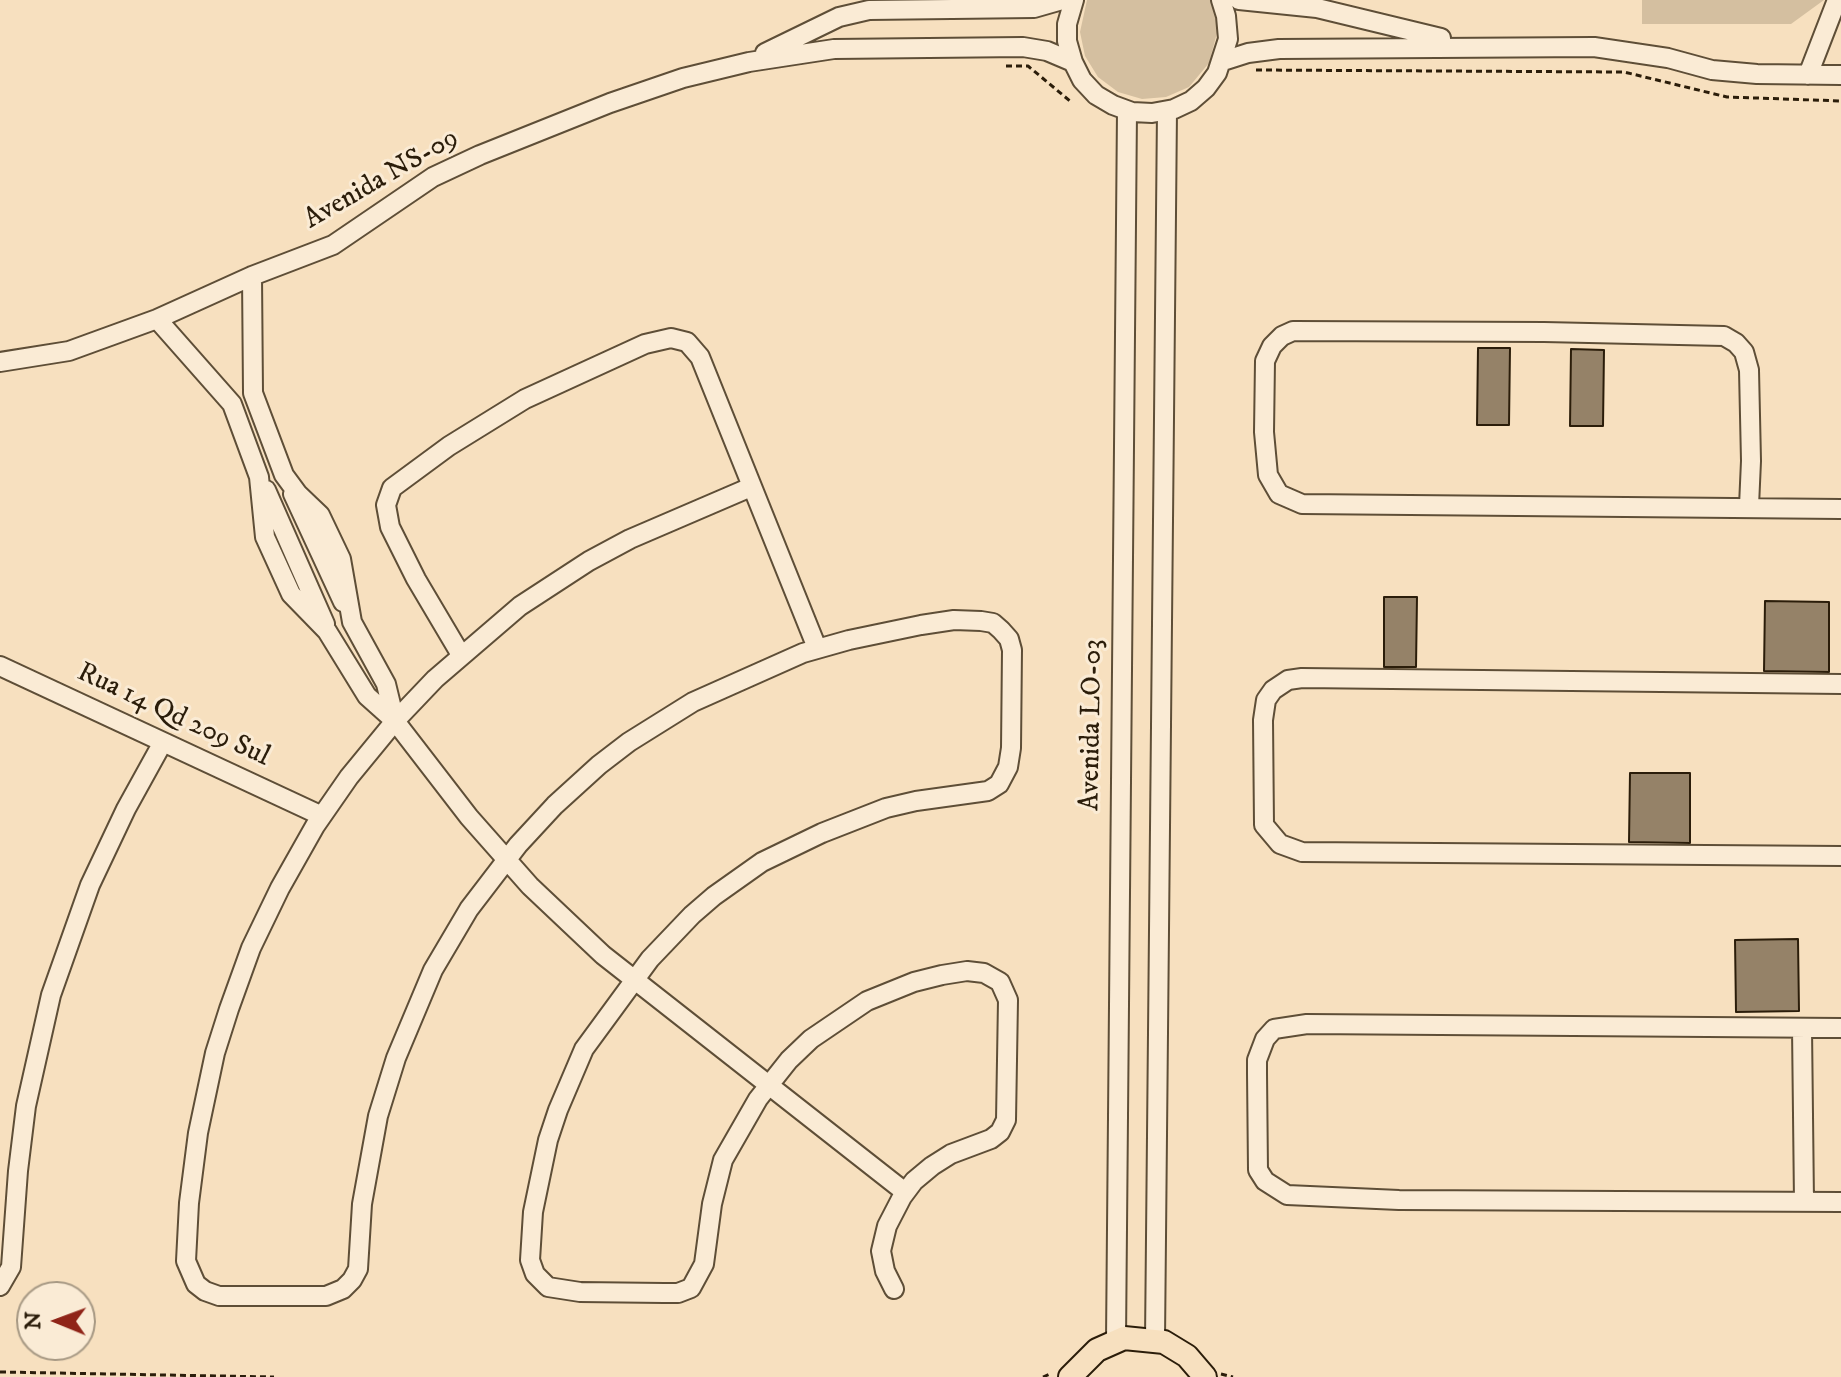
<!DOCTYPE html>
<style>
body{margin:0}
#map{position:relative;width:1841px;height:1377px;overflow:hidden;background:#f7e0bf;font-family:"IM FELL DW Pica",serif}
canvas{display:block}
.north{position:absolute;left:16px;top:1281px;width:80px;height:80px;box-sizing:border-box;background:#faebd5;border:2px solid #a79984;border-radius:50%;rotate:271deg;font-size:22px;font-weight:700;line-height:32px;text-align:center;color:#2b1d0a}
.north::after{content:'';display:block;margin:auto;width:28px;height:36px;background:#8f2418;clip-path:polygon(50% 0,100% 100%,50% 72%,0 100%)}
</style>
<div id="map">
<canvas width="1841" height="1377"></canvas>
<div class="north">N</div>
</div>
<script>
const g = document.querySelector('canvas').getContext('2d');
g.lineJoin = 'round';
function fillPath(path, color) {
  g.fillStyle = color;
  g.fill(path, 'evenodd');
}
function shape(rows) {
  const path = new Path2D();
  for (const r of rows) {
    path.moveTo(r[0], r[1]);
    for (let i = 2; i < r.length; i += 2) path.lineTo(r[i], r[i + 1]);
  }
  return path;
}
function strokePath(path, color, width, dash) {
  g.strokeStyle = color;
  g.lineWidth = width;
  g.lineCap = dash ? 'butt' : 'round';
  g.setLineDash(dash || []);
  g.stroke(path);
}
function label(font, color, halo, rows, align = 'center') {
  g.font = font + ' "IM FELL DW Pica",serif';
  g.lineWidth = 6;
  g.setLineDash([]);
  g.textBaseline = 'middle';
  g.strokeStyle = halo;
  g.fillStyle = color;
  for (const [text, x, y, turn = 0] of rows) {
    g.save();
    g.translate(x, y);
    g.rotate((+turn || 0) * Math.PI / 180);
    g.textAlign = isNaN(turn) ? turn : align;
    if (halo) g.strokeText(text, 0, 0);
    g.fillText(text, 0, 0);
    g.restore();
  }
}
fillPath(shape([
 [1087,0,1210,0,1216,15,1217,33,1209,63,1189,87,1166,97,1142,99,1118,92,1098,77,1085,56,1080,32],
 [1642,0,1824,0,1791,24,1642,24]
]), '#d4bfa0');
const building = shape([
 [1478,348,1510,348,1509,425,1477,425,1478,348],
 [1571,349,1604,350,1603,426,1570,426,1571,349],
 [1384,597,1417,597,1416,667,1384,667,1384,597],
 [1765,601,1829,602,1829,672,1764,671,1765,601],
 [1630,773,1690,773,1690,843,1629,842,1630,773],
 [1798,939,1799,1011,1736,1012,1735,940,1798,939]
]);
fillPath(building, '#958268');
strokePath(building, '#2b1d0a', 2);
const minor = shape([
 [1074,0,1067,24,1067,41,1073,62,1082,80,1096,95,1113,105,1132,112,1152,113,1174,109,1191,101,1206,88,1217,73,1228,39,1226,16,1221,0],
 [1239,0,1317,8,1441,38],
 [765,53,839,17,869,10,1034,8,1062,0],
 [1223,61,1248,53,1279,49,1594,47,1668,58,1712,70,1757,74,1841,75],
 [1808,75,1837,0],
 [252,276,253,393,284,475,298,494,320,515,341,559,352,622,386,684,395,721],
 [157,319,232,404,259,477,265,537,291,594,327,631,367,696,395,721,469,817,530,886,603,955,905,1192],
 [0,362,69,351,157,319,252,276,333,245,433,177,480,155,610,103,683,78,749,62,834,49,1023,47,1047,51,1073,62],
 [751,487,630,539,589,561,520,606,435,679,395,721,349,777,315,826,280,888,251,948,229,1009,215,1053,198,1133,189,1203,186,1261,196,1284,205,1291,219,1296,326,1296,343,1289,352,1280,358,1269,362,1204,378,1116,396,1058,433,970,469,909,518,845,555,805,599,765,629,742,693,702,803,653,849,640,921,625,954,620,981,621,993,623,1001,630,1009,639,1012,650,1011,748,1008,767,999,784,988,791,916,801,886,808,822,833,762,862,714,896,692,915,650,959,584,1049,558,1110,548,1140,533,1212,530,1260,535,1274,548,1287,580,1292,664,1293,678,1293,691,1288,704,1264,712,1204,723,1160,758,1099,789,1060,811,1039,867,1001,914,982,942,975,967,971,984,973,1000,982,1008,1000,1006,1120,1000,1132,991,1139,951,1154,932,1166,914,1181,902,1197,887,1226,881,1251,885,1271,894,1289],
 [266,490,325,624],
 [293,494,343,602],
 [1749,506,1751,461,1749,370,1744,352,1736,343,1724,336,1544,332,1293,331,1282,336,1272,346,1265,361,1264,432,1268,475,1279,494,1302,504,1841,509],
 [461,655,416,579,390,527,386,505,392,488,449,446,525,399,645,344,671,338,687,342,700,357,817,648],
 [0,666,322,816],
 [1841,684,1302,678,1288,680,1273,690,1266,700,1263,720,1264,825,1280,844,1302,852,1841,856],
 [1802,1028,1804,1202],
 [1841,1028,1307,1024,1274,1029,1265,1039,1257,1060,1257,1073,1258,1170,1265,1181,1287,1195,1399,1200,1841,1202],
 [0,1286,11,1267,18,1171,26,1106,51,995,90,885,126,809,163,742],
 [1155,1339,1167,111],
 [1116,1341,1127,111]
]);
const major = shape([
 [1070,1377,1097,1350,1124,1338,1164,1342,1187,1356,1205,1377]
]);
strokePath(minor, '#5e4e37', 22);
strokePath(major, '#2b1d0a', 26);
strokePath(shape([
 [1006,66,1028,66,1070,101],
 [1256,70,1624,72,1727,97,1841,101],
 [0,1372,274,1377],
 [1221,1374,1233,1377],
 [1043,1377,1052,1373]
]), '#2b1d0a', 3, [6, 4]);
strokePath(minor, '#faebd5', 18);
strokePath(major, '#f7e0bf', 22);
label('28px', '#2b1d0a', '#faebd5', [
 ["Avenida NS-09",382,180,-30],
 ["Rua 14 Qd 209 Sul",173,716,25],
 ["Avenida LO-03",1093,725,-89]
]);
</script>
